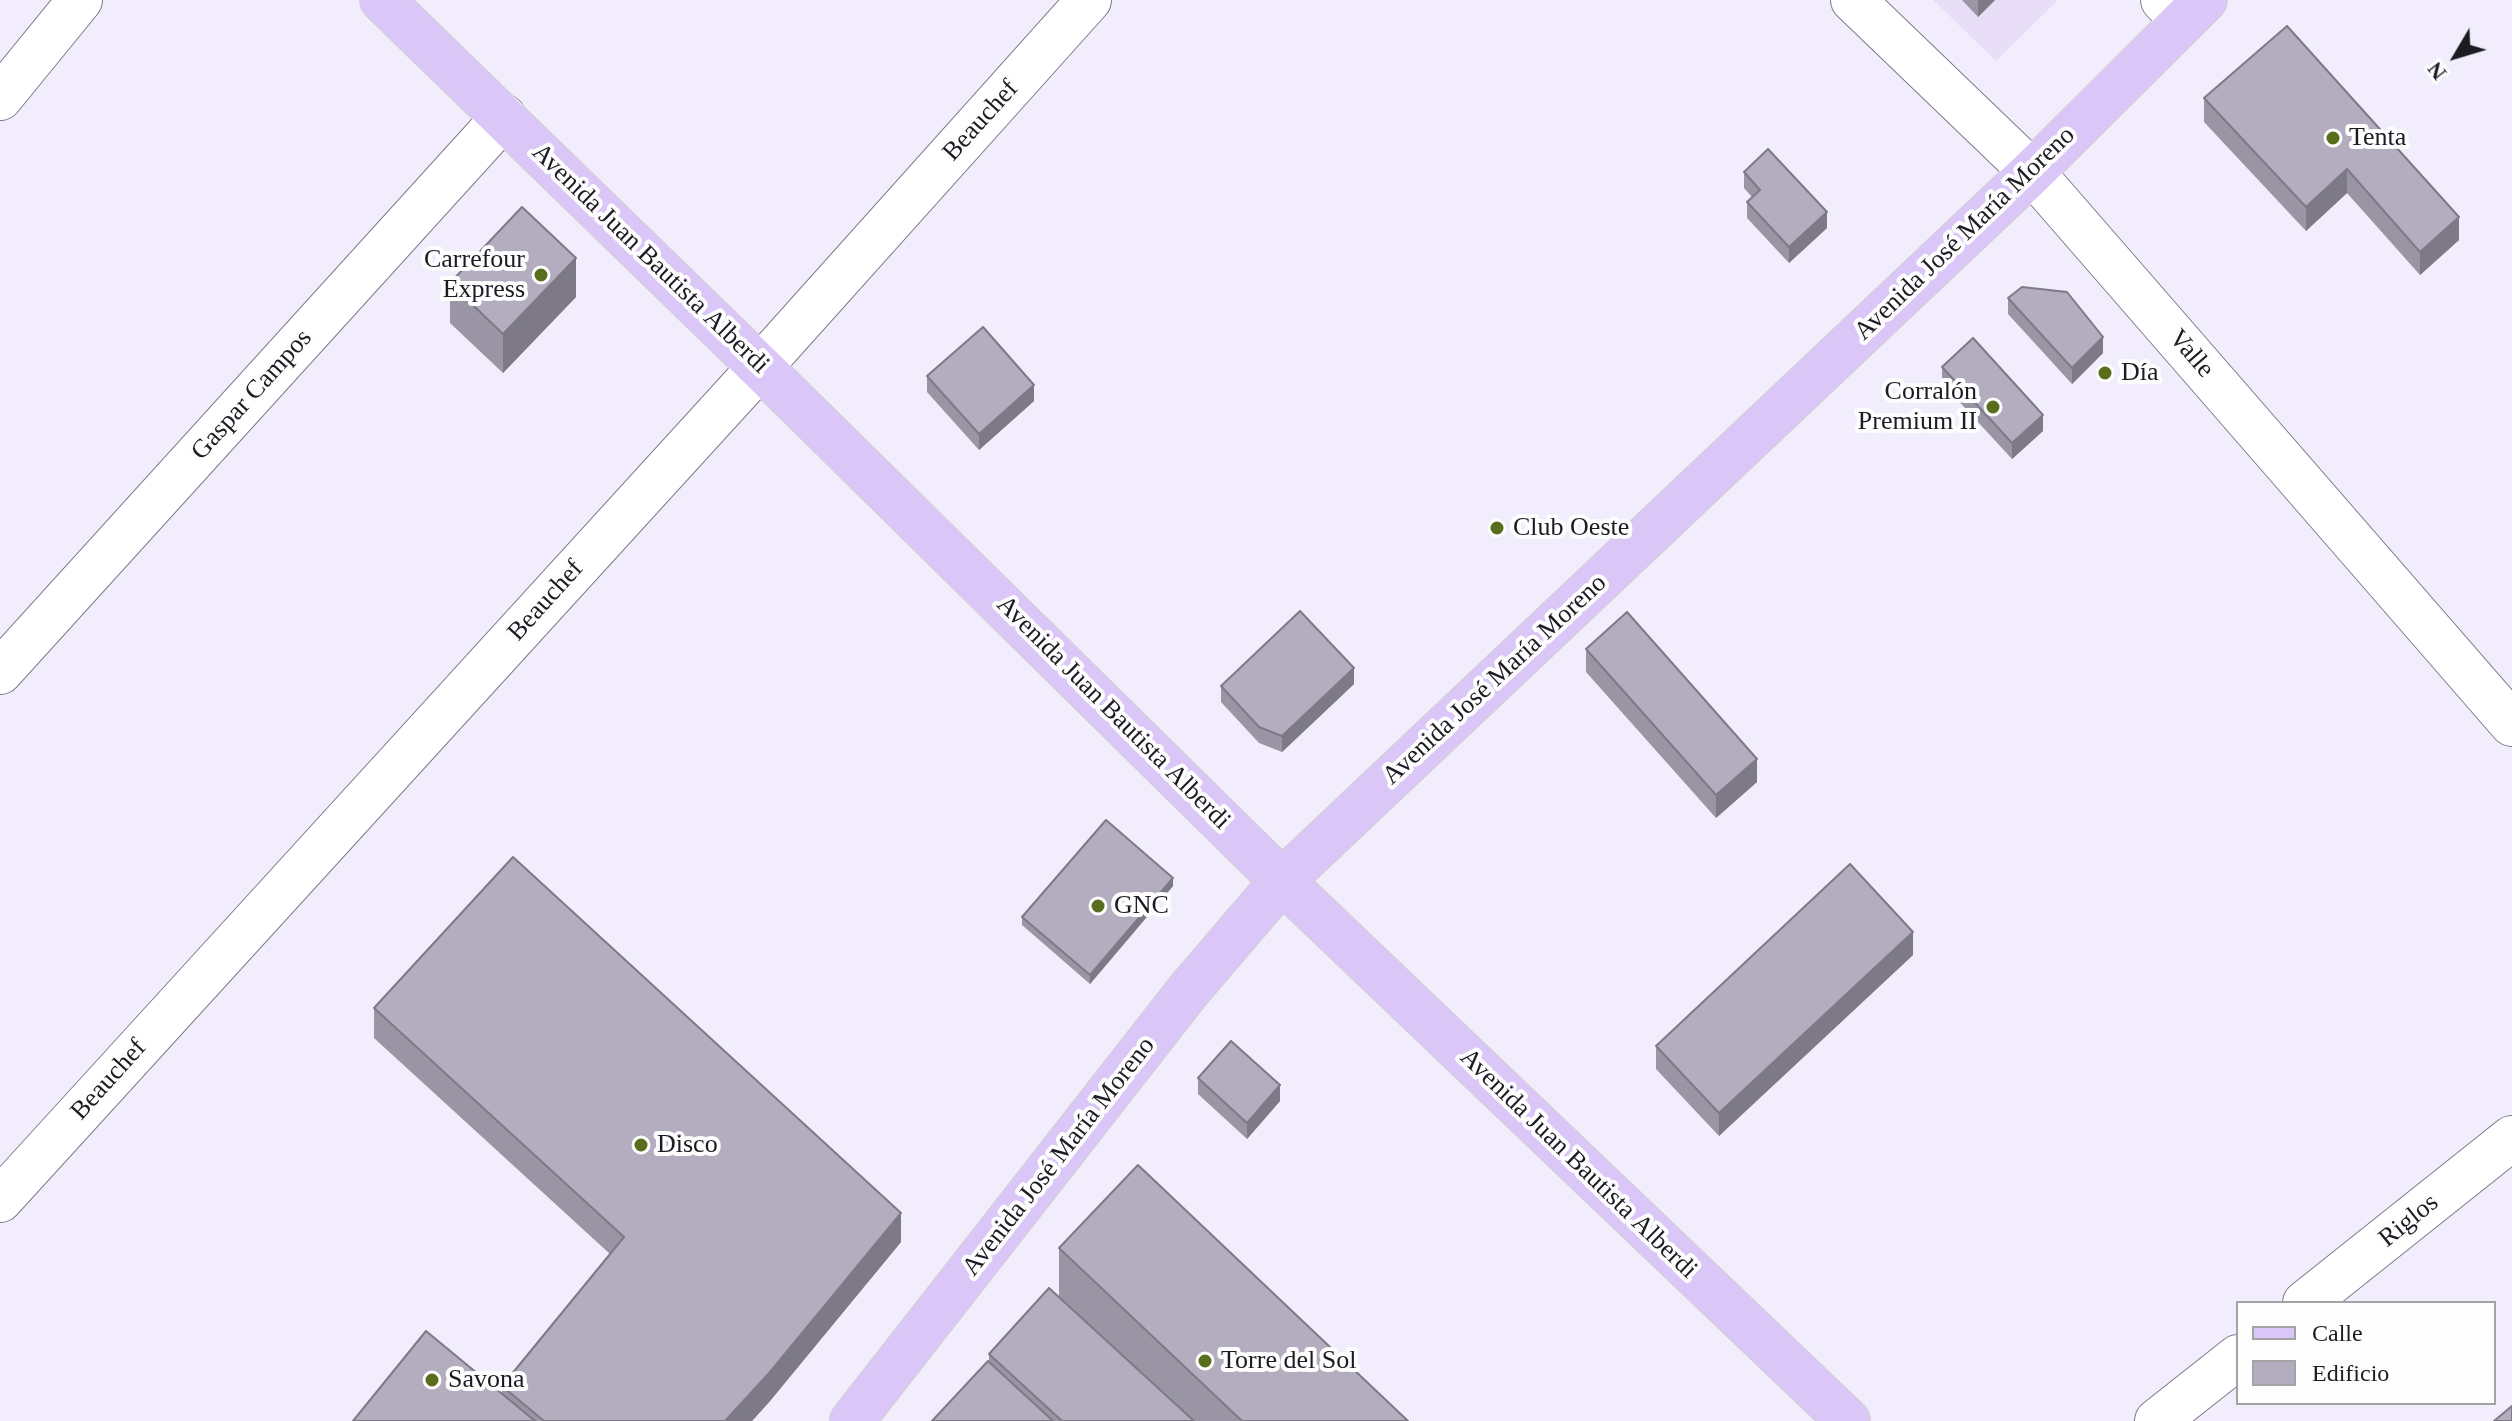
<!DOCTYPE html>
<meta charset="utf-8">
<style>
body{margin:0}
#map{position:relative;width:2512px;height:1421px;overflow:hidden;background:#f2edfc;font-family:Georgia,serif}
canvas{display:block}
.legend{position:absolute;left:2236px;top:1301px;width:260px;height:104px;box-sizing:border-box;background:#fdfdfd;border:2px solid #a3a3a5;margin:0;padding:10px 14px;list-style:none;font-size:24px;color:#1d1b22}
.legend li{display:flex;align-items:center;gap:16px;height:40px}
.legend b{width:40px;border:2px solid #a3a3a5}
.north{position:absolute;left:2416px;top:16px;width:80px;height:80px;-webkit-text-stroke:6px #fdfdfd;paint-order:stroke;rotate:232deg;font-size:22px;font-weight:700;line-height:32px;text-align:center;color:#1d1b22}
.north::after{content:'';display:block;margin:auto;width:28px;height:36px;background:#1d1b22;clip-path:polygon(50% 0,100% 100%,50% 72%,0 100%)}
</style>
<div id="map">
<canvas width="2512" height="1421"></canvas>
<ul class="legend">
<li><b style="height:10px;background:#dbc7f7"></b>Calle</li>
<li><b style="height:22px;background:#b3adbf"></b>Edificio</li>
</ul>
<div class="north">N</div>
</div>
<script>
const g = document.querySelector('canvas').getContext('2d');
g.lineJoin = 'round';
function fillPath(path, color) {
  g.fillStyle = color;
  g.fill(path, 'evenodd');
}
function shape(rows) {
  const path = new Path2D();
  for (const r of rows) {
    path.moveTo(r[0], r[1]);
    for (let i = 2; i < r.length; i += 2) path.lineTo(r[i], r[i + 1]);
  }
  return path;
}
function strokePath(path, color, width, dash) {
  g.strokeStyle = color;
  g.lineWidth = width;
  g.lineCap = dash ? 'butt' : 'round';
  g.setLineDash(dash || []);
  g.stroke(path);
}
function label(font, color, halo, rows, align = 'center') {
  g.font = font + ' Georgia,serif';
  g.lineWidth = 8;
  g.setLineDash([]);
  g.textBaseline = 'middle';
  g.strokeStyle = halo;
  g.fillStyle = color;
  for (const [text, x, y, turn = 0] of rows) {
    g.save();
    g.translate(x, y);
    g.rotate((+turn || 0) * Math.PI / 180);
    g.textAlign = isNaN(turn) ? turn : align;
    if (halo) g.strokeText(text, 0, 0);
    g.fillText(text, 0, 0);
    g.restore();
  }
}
fillPath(shape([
 [1933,0,2058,0,1996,61]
]), '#e8def8');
const minor = shape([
 [1853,0,2032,172,2512,724],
 [2163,0,2183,21],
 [0,98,80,0],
 [0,672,504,117],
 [0,1200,760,367,1089,0],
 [2305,1303,2512,1138],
 [2157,1421,2238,1357]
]);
const major = shape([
 [382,0,760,367,1282,881,1848,1421],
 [852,1421,1188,991,1282,881,2032,172,2205,0]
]);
strokePath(minor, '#80798a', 46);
strokePath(major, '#d2d1d3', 46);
strokePath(minor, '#fff', 44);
strokePath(major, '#dbc7f7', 44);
fillPath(shape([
 [1962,0,1995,0,1978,17],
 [2287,26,2459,240,2420,275,2347,193,2306,231,2204,122,2204,98],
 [1744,172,1827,228,1789,263,1747,218,1747,202,1752,197,1744,188],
 [450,283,576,297,503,373,450,323],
 [2008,298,2103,353,2072,384,2008,314],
 [1942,367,2043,431,2012,459,1942,383],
 [927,376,1034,401,979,450,927,392],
 [1586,649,1757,782,1716,818,1586,672],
 [1354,684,1282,752,1259,743,1221,702,1221,686],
 [1173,886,1090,984,1022,925,1022,917],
 [1913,955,1719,1136,1656,1069,1656,1046],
 [374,1008,901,1242,770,1401,752,1421,353,1421,502,1393,502,1386,610,1254,374,1038],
 [1198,1078,1280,1101,1247,1139,1198,1094],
 [1059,1248,1408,1421,932,1421,989,1362,989,1354,1059,1297]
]), '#9a95a4');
fillPath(shape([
 [1979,0,1995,0,1978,17,1978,1],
 [2347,169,2347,193,2306,231,2306,207],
 [1827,212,1827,228,1789,263,1789,247],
 [2459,217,2459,240,2420,275,2420,252],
 [576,258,576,297,503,373,503,334],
 [2103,337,2103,353,2072,384,2072,368],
 [1034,385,1034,401,979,450,979,434],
 [2043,415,2043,431,2012,459,2012,443],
 [1354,668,1354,684,1282,752,1282,736],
 [1757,759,1757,782,1716,818,1716,795],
 [1173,878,1173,886,1090,984,1090,975],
 [1913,932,1913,955,1719,1136,1719,1113],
 [1280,1085,1280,1101,1247,1139,1247,1123],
 [901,1213,901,1242,770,1401,752,1421,725,1421]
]), '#7d7986');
const building = shape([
 [2287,26,2459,217,2420,252,2347,169,2306,207,2204,98,2287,26],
 [1768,149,1827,212,1789,247,1747,202,1760,190,1744,172,1768,149],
 [522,207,576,258,503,334,450,283,522,207],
 [2022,287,2067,292,2103,337,2072,368,2008,298,2022,287],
 [983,327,1034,385,979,434,927,376,983,327],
 [1973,338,2043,415,2012,443,1942,367,1973,338],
 [1300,611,1354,668,1282,736,1259,727,1221,686,1300,611],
 [1627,612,1757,759,1716,795,1586,649,1627,612],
 [1106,820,1173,878,1090,975,1022,917,1106,820],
 [513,857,901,1213,770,1372,725,1421,544,1421,502,1386,624,1237,374,1008,513,857],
 [1850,864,1913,932,1719,1113,1656,1046,1850,864],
 [1231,1041,1280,1085,1247,1123,1198,1078,1231,1041],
 [1138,1165,1408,1421,1242,1421,1059,1248,1138,1165],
 [1049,1288,1194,1421,1062,1421,989,1354,1049,1288],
 [426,1331,535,1421,353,1421,426,1331],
 [988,1361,1053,1421,932,1421,988,1361],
 [2512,1406,2512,1421,2494,1421,2512,1406]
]);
fillPath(building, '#b3adbf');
strokePath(building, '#7d7986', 2);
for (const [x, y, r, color] of [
 [2333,138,8,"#596e1d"],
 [541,275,8,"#596e1d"],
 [2105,373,8,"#596e1d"],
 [1993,407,8,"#596e1d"],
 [1497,528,8,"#596e1d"],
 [1098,906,8,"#596e1d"],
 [641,1145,8,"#596e1d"],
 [1205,1361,8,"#596e1d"],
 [432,1380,8,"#596e1d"]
]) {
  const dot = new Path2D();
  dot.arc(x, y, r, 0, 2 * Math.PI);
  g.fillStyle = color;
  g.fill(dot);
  strokePath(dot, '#fdfdfd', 3);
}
label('26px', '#1d1b22', '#fdfdfd', [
 ["Beauchef",981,121,-48],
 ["Avenida José María Moreno",1965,234,-44],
 ["Avenida Juan Bautista Alberdi",650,259,44],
 ["Valle",2191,354,49],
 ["Gaspar Campos",252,395,-48],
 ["Beauchef",546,601,-48],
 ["Avenida José María Moreno",1495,680,-43],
 ["Avenida Juan Bautista Alberdi",1113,713,45],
 ["Beauchef",109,1080,-48],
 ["Avenida José María Moreno",1059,1157,-52],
 ["Avenida Juan Bautista Alberdi",1578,1164,44],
 ["Riglos",2409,1221,-39]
]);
label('26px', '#1d1b22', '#fdfdfd', [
 ["Tenta",2349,138],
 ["Carrefour",525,260,"right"],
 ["Express",525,290,"right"],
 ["Día",2121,373],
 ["Corralón",1977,392,"right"],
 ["Premium II",1977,422,"right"],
 ["Club Oeste",1513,528],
 ["GNC",1114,906],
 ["Disco",657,1145],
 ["Torre del Sol",1221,1361],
 ["Savona",448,1380]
], 'left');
</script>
